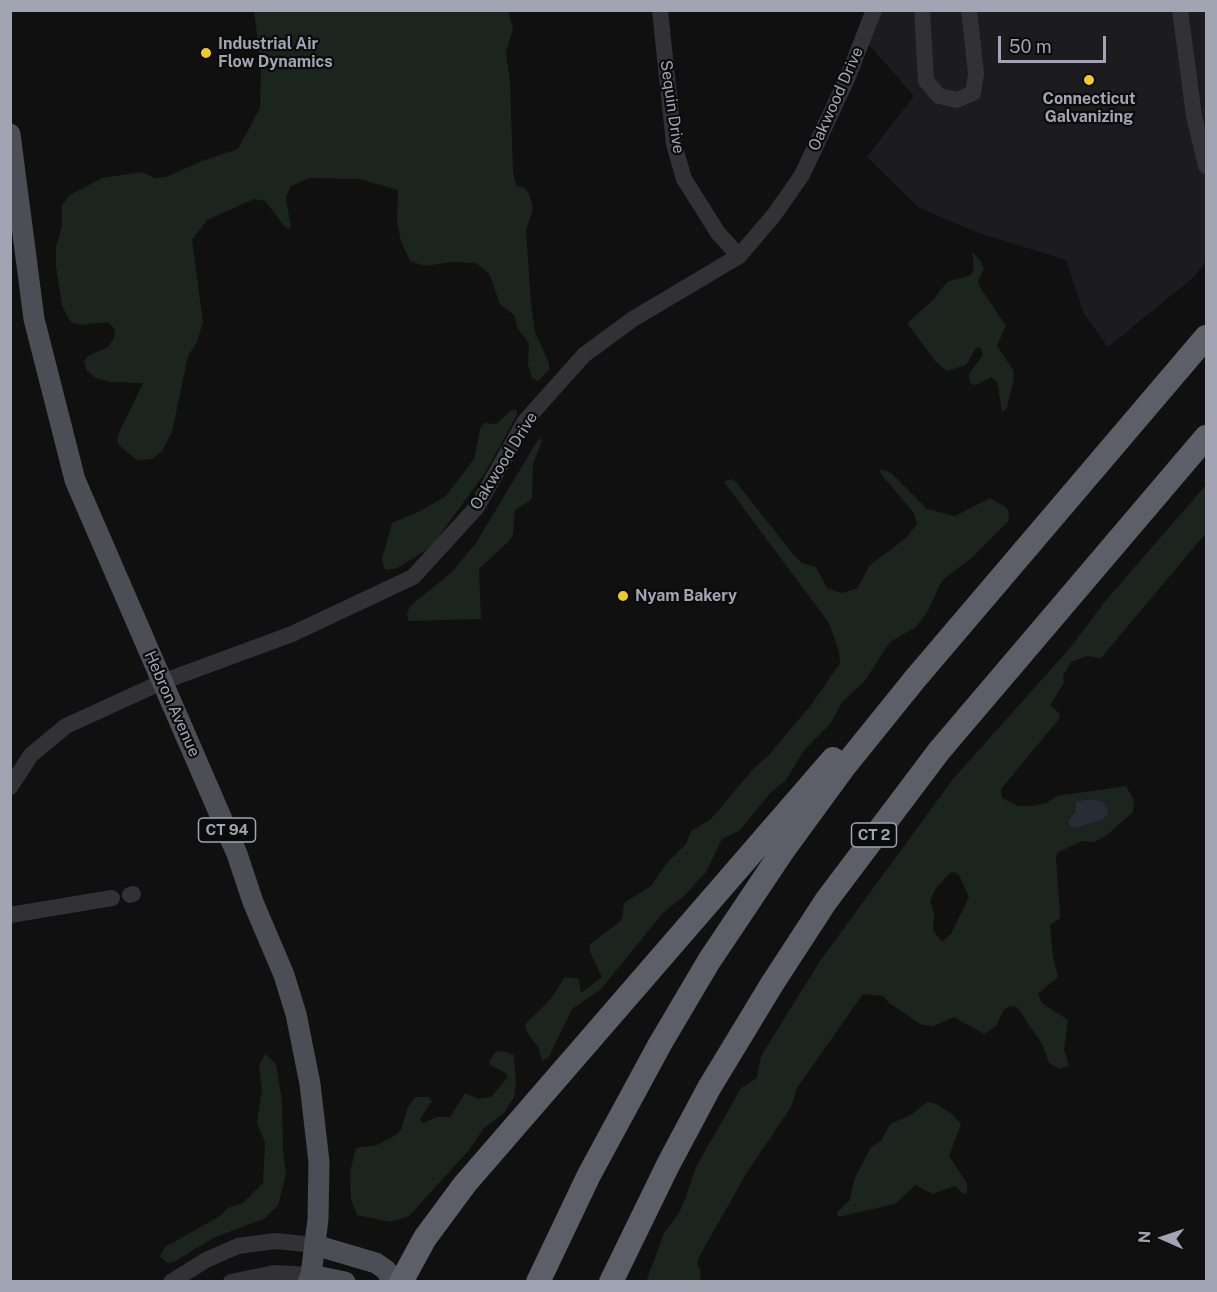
<!DOCTYPE html>
<style>
body{margin:0}
#map{position:relative;width:1217px;height:1292px;overflow:hidden;background:#101011;font-family:"Public Sans",sans-serif}
canvas{display:block}
.frame{position:absolute;inset:0;border:12px solid #a1a4b2;pointer-events:none}
.north{position:absolute;left:1133px;top:1208px;width:60px;height:60px;-webkit-text-stroke:4px #0b0b0c;paint-order:stroke;rotate:273deg;font-size:16px;font-weight:700;line-height:24px;text-align:center;color:#a1a4b2}
.north::after{content:'';display:block;margin:auto;width:21px;height:27px;background:#a1a4b2;clip-path:polygon(50% 0,100% 100%,50% 72%,0 100%)}
.scale{position:absolute;left:998px;top:36px;width:108px;height:27px;box-sizing:border-box;border:3px solid #a1a4b2;border-top:0;padding-left:8px;font-size:18px;line-height:21px;white-space:nowrap;color:#a1a4b2;-webkit-text-stroke:4px #0b0b0c;paint-order:stroke}
</style>
<div id="map">
<canvas width="1217" height="1292"></canvas>
<div class="frame"></div>
<div class="north">N</div>
<div class="scale">50 m</div>
</div>
<script>
const g = document.querySelector('canvas').getContext('2d');
g.lineJoin = 'round';
function fillPath(path, color) {
  g.fillStyle = color;
  g.fill(path, 'evenodd');
}
function shape(rows) {
  const path = new Path2D();
  for (const r of rows) {
    path.moveTo(r[0], r[1]);
    for (let i = 2; i < r.length; i += 2) path.lineTo(r[i], r[i + 1]);
  }
  return path;
}
function strokePath(path, color, width, dash) {
  g.strokeStyle = color;
  g.lineWidth = width;
  g.lineCap = dash ? 'butt' : 'round';
  g.setLineDash(dash || []);
  g.stroke(path);
}
function label(font, color, halo, rows, align = 'center') {
  g.font = font + ' "Public Sans",sans-serif';
  g.lineWidth = 4.5;
  g.setLineDash([]);
  g.textBaseline = 'middle';
  g.strokeStyle = halo;
  g.fillStyle = color;
  for (const [text, x, y, turn = 0] of rows) {
    g.save();
    g.translate(x, y);
    g.rotate((+turn || 0) * Math.PI / 180);
    g.textAlign = isNaN(turn) ? turn : align;
    if (halo) g.strokeText(text, 0, 0);
    g.fillText(text, 0, 0);
    g.restore();
  }
}
fillPath(shape([
 [874,11,1206,11,1206,261,1195,276,1108,347,1084,314,1066,260,976,232,918,207,867,157,914,96,863,38]
]), '#1c1c1e');
fillPath(shape([
 [254,11,508,11,513,29,506,52,510,82,513,172,516,185,526,189,530,195,533,209,526,230,531,305,535,332,549,363,549,370,538,381,532,378,528,365,529,343,518,329,514,315,500,304,489,273,476,263,452,262,425,266,410,261,401,241,397,223,398,190,359,179,310,178,291,186,286,197,291,229,285,227,265,201,254,199,207,220,192,240,203,322,197,342,188,356,172,432,162,451,152,459,137,460,120,446,117,440,120,430,143,383,110,382,96,378,87,371,84,362,88,356,108,347,114,338,115,329,107,322,80,325,71,322,67,316,62,305,56,267,56,247,62,226,62,205,70,195,102,178,142,172,155,178,166,177,202,161,238,149,260,108,261,66],
 [972,252,980,260,984,269,978,281,980,287,1006,326,997,346,1013,370,1014,379,1007,408,1002,412,997,381,991,377,976,385,971,384,969,379,969,374,983,355,980,347,976,348,966,365,947,371,935,361,907,323,932,301,947,282,971,275,974,268],
 [513,409,517,411,517,415,485,473,431,547,397,568,385,570,382,559,392,523,418,512,445,497,474,459,481,426,485,423,496,424],
 [539,438,542,441,533,464,532,499,515,510,513,534,510,540,479,569,481,619,408,621,407,614,410,606,452,572,476,543],
 [880,469,891,473,927,509,955,516,990,498,1006,507,1009,512,1008,521,973,557,947,576,940,584,928,611,916,627,890,642,864,682,842,702,831,723,804,750,786,780,771,792,740,830,722,839,706,872,683,897,663,913,600,990,572,1009,549,1057,542,1060,538,1047,527,1032,525,1025,528,1021,550,1000,565,977,579,979,581,993,602,977,590,952,590,944,618,923,622,919,624,903,651,886,666,864,686,844,691,831,711,819,754,768,768,756,811,705,840,663,839,651,829,623,724,482,731,479,736,482,793,554,802,563,816,567,827,588,842,593,858,588,869,566,906,538,917,524,914,513,881,474],
 [1206,485,1205,534,1101,658,1087,656,1071,662,1063,676,1064,683,1050,705,1060,714,1059,719,1001,789,1002,798,1018,806,1033,806,1046,803,1057,796,1126,786,1134,800,1133,812,1108,834,1095,842,1081,841,1057,853,1056,858,1060,913,1060,918,1050,925,1053,957,1058,977,1038,994,1042,1003,1068,1020,1064,1049,1069,1065,1060,1069,1049,1063,1042,1044,1017,1007,1010,1006,1004,1010,996,1026,984,1034,954,1017,933,1026,922,1025,889,1003,883,996,863,994,797,1088,791,1107,746,1174,699,1257,697,1264,701,1271,700,1281,646,1282,664,1233,679,1213,685,1199,696,1167,741,1088,757,1078,761,1056,820,961,953,779,1070,648,1107,599],
 [1088,799,1103,802,1067,824,1076,807],
 [954,872,959,875,969,897,951,934,942,942,933,930,934,913,930,901,936,888,950,873],
 [503,1051,514,1055,516,1082,514,1097,504,1113,483,1129,470,1149,409,1216,391,1222,357,1215,351,1199,350,1172,356,1148,377,1145,394,1136,401,1130,408,1107,415,1097,428,1097,432,1101,420,1119,423,1123,437,1117,450,1117,465,1093,479,1099,491,1097,508,1077,506,1073,490,1065,489,1061,496,1052],
 [265,1054,276,1064,282,1101,283,1150,286,1174,278,1205,264,1219,213,1238,174,1262,167,1263,160,1256,165,1247,220,1216,228,1208,243,1203,263,1183,265,1143,257,1123,262,1089,259,1065],
 [927,1102,934,1103,952,1114,961,1124,949,1156,967,1183,967,1193,964,1194,955,1186,933,1194,915,1185,895,1204,838,1217,837,1212,850,1200,854,1180,871,1147,881,1141,890,1124,911,1115]
]), '#1c241e');
fillPath(shape([
 [1091,799,1103,802,1108,809,1107,815,1102,820,1074,828,1069,826,1068,821,1075,811,1076,802]
]), '#272d35');
strokePath(shape([
 [660,10,674,144,684,179,718,233,739,256],
 [922,10,926,81,939,96,957,100,973,93,976,74,969,10],
 [1180,10,1194,116,1206,166],
 [10,787,31,755,66,726,162,682,292,634,413,577,477,507,525,421,584,355,633,319,739,256,774,215,802,175,847,79,874,10],
 [130,895,133,894],
 [10,915,112,898],
 [171,1282,206,1260,238,1246,275,1241,315,1245],
 [231,1282,274,1273,311,1275]
]), '#313136', 16);
strokePath(shape([
 [10,134,34,319,75,480,237,854,253,902,284,975,296,1014,310,1084,319,1162,318,1219,311,1275,308,1282],
 [315,1245,376,1263,386,1270,392,1281],
 [311,1275,345,1282]
]), '#4d4e55', 21);
strokePath(shape([
 [401,1282,425,1238,465,1184,833,759],
 [538,1282,589,1175,660,1044,709,961,782,852,844,767,915,679,1206,337],
 [611,1282,668,1165,709,1088,772,984,826,901,939,751,1206,437]
]), '#5d5e67', 24);
for (const [x, y, r, color] of [
 [206,53,6,"#f0c92a"],
 [1089,80,6,"#f0c92a"],
 [623,596,6,"#f0c92a"]
]) {
  const dot = new Path2D();
  dot.arc(x, y, r, 0, 2 * Math.PI);
  g.fillStyle = color;
  g.fill(dot);
  strokePath(dot, '#0b0b0c', 2);
}
for (const [x, y, w] of [
 [227,830,57],
 [874,835,45]
]) {
  const box = new Path2D();
  box.roundRect(x - w / 2, y - 12, w, 24, 4.5);
  g.fillStyle = '#0b0b0c';
  g.fill(box);
  strokePath(box, '#a1a4b2', 1.5);
}
label('bold 15px', '#a1a4b2', null, [
 ["CT 94",227,830],
 ["CT 2",874,835]
]);
label('bold 16px', '#a1a4b2', '#0b0b0c', [
 ["Industrial Air",218,44],
 ["Flow Dynamics",218,62],
 ["Connecticut",1089,99,"center"],
 ["Galvanizing",1089,117,"center"],
 ["Nyam Bakery",635,596]
], 'left');
label('16px', '#a1a4b2', '#0b0b0c', [
 ["Oakwood Drive",836,99,-66],
 ["Sequin Drive",672,107,82],
 ["Oakwood Drive",504,461,-58],
 ["Hebron Avenue",172,704,66]
]);
</script>
